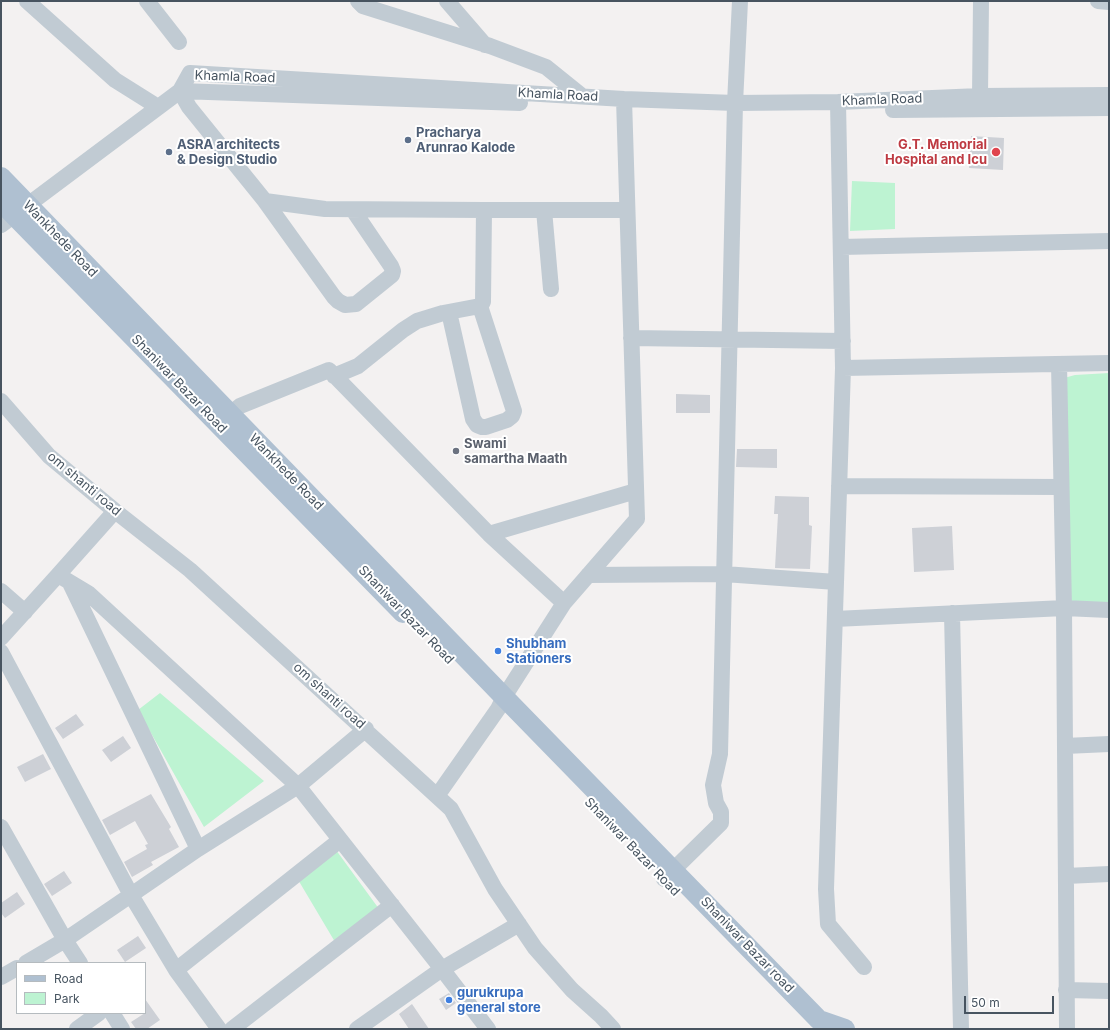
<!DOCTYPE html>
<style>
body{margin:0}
#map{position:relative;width:1110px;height:1030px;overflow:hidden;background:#f3f1f1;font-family:Inter,sans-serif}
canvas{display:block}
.frame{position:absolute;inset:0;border:2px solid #475460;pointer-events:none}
.legend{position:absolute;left:16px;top:962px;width:130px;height:52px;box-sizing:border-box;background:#fff;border:1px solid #b5bbbf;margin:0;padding:5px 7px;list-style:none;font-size:12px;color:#475460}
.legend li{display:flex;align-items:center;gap:8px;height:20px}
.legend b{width:20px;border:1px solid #b5bbbf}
.scale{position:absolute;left:964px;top:996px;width:90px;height:18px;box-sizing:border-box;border:2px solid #475460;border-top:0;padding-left:5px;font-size:12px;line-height:14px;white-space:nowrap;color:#475460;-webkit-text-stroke:3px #fff;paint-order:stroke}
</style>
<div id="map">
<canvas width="1110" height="1030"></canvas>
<div class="frame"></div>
<ul class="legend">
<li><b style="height:5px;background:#afc0d1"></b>Road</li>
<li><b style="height:11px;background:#bdf3d2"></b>Park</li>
</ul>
<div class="scale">50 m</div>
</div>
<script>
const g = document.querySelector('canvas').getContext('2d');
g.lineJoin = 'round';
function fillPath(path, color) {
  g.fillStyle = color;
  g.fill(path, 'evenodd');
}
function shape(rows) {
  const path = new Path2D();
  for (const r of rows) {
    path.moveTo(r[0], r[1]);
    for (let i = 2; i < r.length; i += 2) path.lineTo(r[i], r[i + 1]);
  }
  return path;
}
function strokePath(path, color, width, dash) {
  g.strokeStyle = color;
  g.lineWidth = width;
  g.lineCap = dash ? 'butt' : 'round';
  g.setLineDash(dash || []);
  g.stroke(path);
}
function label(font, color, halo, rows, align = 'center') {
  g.font = font + ' Inter,sans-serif';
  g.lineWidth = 4;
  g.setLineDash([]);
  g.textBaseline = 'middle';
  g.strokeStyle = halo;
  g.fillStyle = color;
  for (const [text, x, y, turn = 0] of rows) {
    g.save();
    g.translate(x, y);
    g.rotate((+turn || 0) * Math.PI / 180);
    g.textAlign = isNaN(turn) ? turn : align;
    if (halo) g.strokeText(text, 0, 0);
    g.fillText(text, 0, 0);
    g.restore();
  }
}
fillPath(shape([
 [852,181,895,183,895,229,850,231],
 [1109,373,1109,605,1070,605,1064,378,1075,375],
 [160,693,264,781,204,827,138,710],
 [336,850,382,913,338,947,297,878]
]), '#bdf3d2');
fillPath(shape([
 [971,136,1004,138,1003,170,969,168],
 [676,394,710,395,710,413,676,413],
 [737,449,777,449,777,468,736,467],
 [775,496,809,497,809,525,812,526,810,569,775,568,778,514,774,514],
 [952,526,954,570,914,572,912,528],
 [76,714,84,725,63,739,55,728],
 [123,736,131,748,111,762,102,750],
 [43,754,51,769,25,782,17,767],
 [151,794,171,827,169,829,179,847,151,862,153,865,132,877,124,862,147,849,145,845,148,844,135,821,110,835,102,820],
 [64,871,72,883,52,896,44,884],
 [17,892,25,904,5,918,1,913,1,903],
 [138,936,146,948,125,962,117,950],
 [449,993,456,1003,446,1010,439,999],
 [145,999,160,1020,147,1029,136,1029,131,1022,145,1013],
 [412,1004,429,1029,409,1029,399,1014]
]), '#cdd0d6');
strokePath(shape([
 [27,1,115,80,158,107],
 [147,1,179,42],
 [358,1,363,6,490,46,546,67,582,96],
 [447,1,485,45],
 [1098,1,1109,2],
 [180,91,520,103],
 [180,91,189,107,265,201,325,209,484,210,483,302,480,306,443,313,417,321,403,330,358,366,334,376],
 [980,96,981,1],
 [838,102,843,368,826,889,828,924,864,967],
 [893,110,1109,108],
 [265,201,334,297,338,301,345,305,356,304,392,275,393,271,391,266,353,210],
 [484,210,627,210],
 [544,210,551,289],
 [1,225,180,91,190,73,624,99,735,103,838,102,980,96,1109,95],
 [841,247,1109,241],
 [449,312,473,419,477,425,482,427,486,427,507,420,512,416,514,411,480,306],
 [631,338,843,341],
 [1059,364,1064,608,1067,1028],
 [843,368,1109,363],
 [1,401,49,456,115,511,190,570,451,809,495,889,535,948,572,990,601,1016,613,1029],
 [230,414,240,406,329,370,489,534,564,603],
 [839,486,1061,487],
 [115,511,58,575,88,593,298,786,366,729],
 [489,534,636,491],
 [588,575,724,574,836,582],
 [1,591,25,612],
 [952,613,961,1029],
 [835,619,1064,608,1109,610],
 [1,638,58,575],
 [1,652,131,895,198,849,70,583],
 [1065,746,1109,744],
 [437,796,498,709,504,697,564,603,637,519,624,99],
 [1,827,65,940,80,963],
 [198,849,298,786,442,969,488,1029],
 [1066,876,1109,874],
 [664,879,721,823,721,812,716,803,713,785,720,754,735,103,740,1],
 [26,963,65,940,131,895,176,970,219,1029],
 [176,970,340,840],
 [1,977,17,968],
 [1066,990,1109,991],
 [112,1013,122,1029],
 [77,1029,99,1013],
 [232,1029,392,905],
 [357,1029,442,969,519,924]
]), '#c1cbd3', 16);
strokePath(shape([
 [1,177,504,697,819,1020,845,1029],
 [1,202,403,613]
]), '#afc0d1', 20);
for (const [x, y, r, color] of [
 [408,140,4,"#5c6f8a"],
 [169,152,4,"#5c6f8a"],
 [996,152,5,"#e0444e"],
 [456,451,4,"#6b7280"],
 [498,651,4,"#3f7fe0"],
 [449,1000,4,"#3f7fe0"]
]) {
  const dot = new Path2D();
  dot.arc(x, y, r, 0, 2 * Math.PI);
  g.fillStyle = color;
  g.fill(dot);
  strokePath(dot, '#fff', 1.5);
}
label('13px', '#475460', '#fff', [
 ["Khamla Road",235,77,2],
 ["Khamla Road",558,95,3],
 ["Khamla Road",882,100,-2],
 ["Wankhede Road",60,239,46],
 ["Shaniwar Bazar Road",179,384,46],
 ["Wankhede Road",286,472,46],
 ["om shanti road",84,484,40],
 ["Shaniwar Bazar Road",406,615,46],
 ["om shanti road",329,696,42],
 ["Shaniwar Bazar Road",632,847,46],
 ["Shaniwar Bazar road",747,945,46]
]);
label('bold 13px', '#4e5e75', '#fff', [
 ["Pracharya",416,133],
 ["Arunrao Kalode",416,148],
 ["ASRA architects",177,145],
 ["& Design Studio",177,160]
], 'left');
label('bold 13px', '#be3a42', '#fff', [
 ["G.T. Memorial",987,145],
 ["Hospital and Icu",987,160]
], 'right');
label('bold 13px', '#5b616d', '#fff', [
 ["Swami",464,444],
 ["samartha Maath",464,459]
], 'left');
label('bold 13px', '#366cbe', '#fff', [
 ["Shubham",506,644],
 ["Stationers",506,659],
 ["gurukrupa",457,993],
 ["general store",457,1008]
], 'left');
</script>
